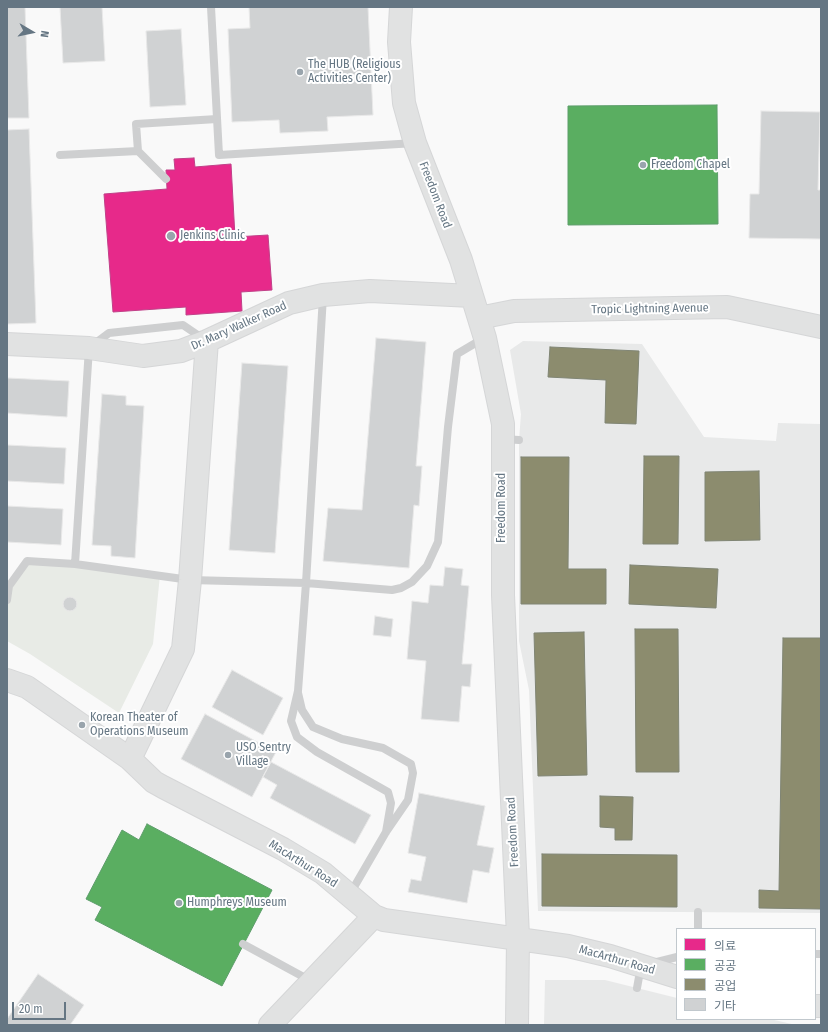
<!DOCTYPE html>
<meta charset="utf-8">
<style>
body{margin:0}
#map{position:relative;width:828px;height:1032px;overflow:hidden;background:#f9f9f9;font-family:"Fira Sans Condensed","Noto Sans KR",sans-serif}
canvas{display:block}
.frame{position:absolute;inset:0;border:8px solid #657683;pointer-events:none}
.legend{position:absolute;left:676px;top:928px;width:140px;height:92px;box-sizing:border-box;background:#fff;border:1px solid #c1c8cd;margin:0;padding:5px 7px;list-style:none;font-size:12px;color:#657683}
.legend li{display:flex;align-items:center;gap:8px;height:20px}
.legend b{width:20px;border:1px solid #c1c8cd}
.north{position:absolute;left:12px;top:12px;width:40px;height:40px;-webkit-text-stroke:3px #fff;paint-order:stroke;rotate:99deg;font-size:11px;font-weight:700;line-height:16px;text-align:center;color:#657683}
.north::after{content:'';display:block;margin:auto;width:14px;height:18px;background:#657683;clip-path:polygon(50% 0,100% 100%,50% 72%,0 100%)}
.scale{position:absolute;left:12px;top:1002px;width:54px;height:18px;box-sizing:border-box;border:2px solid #657683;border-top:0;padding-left:5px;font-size:12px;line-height:14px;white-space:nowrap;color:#657683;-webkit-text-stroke:3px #fff;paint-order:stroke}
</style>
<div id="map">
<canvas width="828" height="1032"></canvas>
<div class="frame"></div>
<ul class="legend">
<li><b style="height:11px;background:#e7298a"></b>의료</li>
<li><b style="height:11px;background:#5aae61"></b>공공</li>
<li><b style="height:11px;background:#8c8c6e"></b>공업</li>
<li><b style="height:11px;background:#d0d2d3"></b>기타</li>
</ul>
<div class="north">N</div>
<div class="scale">20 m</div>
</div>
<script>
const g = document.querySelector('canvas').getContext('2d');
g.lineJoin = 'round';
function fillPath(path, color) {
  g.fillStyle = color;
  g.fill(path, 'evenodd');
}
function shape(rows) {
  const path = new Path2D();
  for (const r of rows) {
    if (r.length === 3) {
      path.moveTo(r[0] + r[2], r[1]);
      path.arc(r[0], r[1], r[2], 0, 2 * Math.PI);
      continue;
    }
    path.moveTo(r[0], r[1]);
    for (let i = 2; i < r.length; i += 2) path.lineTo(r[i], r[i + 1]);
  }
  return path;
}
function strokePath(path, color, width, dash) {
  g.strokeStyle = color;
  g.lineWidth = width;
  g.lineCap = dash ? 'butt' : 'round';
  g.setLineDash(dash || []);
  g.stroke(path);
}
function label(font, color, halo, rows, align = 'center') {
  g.font = font + ' "Fira Sans Condensed",sans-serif';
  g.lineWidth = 4;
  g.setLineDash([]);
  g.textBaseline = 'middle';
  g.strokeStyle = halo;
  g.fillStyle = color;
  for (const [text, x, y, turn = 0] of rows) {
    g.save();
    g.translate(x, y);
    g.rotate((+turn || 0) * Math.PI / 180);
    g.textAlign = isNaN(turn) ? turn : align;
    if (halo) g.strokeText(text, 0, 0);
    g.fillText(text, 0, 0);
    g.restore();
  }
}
fillPath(shape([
 [523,341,642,344,704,437,776,441,778,423,821,424,821,913,538,911,529,690,519,641,519,440,521,414,510,350],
 [545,980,605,980,677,998,677,1019,770,1019,796,1025,544,1025]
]), '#e8e9e9');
fillPath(shape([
 [27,561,160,575,153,644,119,713,30,654,7,641,7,600,9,586]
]), '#e8ebe6');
const health = shape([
 [194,158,195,167,231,164,235,237,268,235,272,290,241,292,242,311,186,315,186,307,113,312,104,194,167,189,166,170,175,170,174,159,194,158]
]);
fillPath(health, '#e7298a');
strokePath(health, '#c04088', 1);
const public = shape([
 [717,105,718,224,568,225,568,106,717,105],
 [147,824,272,890,222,986,95,920,102,907,86,899,122,830,139,840,147,824]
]);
fillPath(public, '#5aae61');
strokePath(public, '#5d9d6b', 1);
const industry = shape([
 [550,347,639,351,636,424,605,423,606,380,548,377,550,347],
 [644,456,679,456,678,544,643,544,644,456],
 [521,457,569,457,568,569,606,569,606,604,521,604,521,457],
 [759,471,760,540,705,541,705,472,759,471],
 [630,565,718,569,716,608,629,604,630,565],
 [635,629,678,629,679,772,636,772,635,629],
 [584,632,587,775,538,776,534,633,584,632],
 [783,638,821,638,821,909,759,908,759,890,779,891,783,638],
 [600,796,633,797,632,840,615,840,615,828,600,827,600,796],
 [542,854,677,855,677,907,542,906,542,854]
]);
fillPath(industry, '#8c8c6e');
strokePath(industry, '#808574', 1);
const building = shape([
 [7,7,25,7,29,118,7,118,7,7],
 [60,7,102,7,105,61,63,63,60,7],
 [249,7,368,7,373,115,327,117,328,131,280,133,279,120,232,122,228,29,250,28,249,7],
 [181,29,186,105,150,107,146,31,181,29],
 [761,111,820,112,818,190,821,190,821,239,749,238,750,194,759,194,761,111],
 [29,129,36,323,7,324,7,130,29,129],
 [376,338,426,342,416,466,422,466,419,506,414,505,409,568,323,561,328,508,362,510,376,338],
 [242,363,288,366,275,553,229,550,242,363],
 [7,378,69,381,67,417,7,413,7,378],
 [102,394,126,396,126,405,144,406,135,558,111,556,111,546,92,545,102,394],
 [7,445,66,448,64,484,7,481,7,445],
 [7,506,63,509,61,545,7,542,7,506],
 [445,567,463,569,461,585,469,586,462,664,472,664,470,687,462,686,459,722,421,719,426,661,407,659,412,601,428,603,430,585,443,586,445,567],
 [70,604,7],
 [375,616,393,619,391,637,373,635,375,616],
 [232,670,283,698,263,735,212,707,232,670],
 [205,714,276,752,252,797,181,759,205,714],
 [271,762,371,815,355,844,270,798,277,785,263,777,271,762],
 [419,793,485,806,477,845,494,848,489,873,473,870,467,903,408,892,411,879,421,881,426,857,408,853,419,793],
 [38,974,84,1005,70,1025,7,1025,7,1019,38,974]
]);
fillPath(building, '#d0d2d3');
strokePath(building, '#e8e8e8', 1);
const secondary = shape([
 [401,7,399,42,404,103,415,143,461,260,485,338,503,424,503,595,518,937,517,1025],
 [479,318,514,311,727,307,821,327],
 [7,344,89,348,143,356,181,351,207,341,289,303,323,295,370,291,472,296],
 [7,680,27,687,130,759,154,782,163,787,283,849,323,873,374,916,384,920,568,946,610,956,677,977],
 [130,759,183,649,190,580,207,341],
 [815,1006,821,1006],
 [270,1025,374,916]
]);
strokePath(secondary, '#d5d6d7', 24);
strokePath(shape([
 [211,7,219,155,415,143],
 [60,155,138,151],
 [166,179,138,151,136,124,217,119],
 [323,296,306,583,298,691,291,721,297,737,317,752,388,792,391,803,386,832],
 [503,439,519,440],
 [75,564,89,348,109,333,183,325,205,340],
 [7,600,9,586,27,561,75,564,190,580,306,583,392,590,401,588,412,582,427,566,438,542,448,427,457,354,484,338],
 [298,693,302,710,313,727,342,739,383,748,411,764,413,773,408,800,386,832,350,894],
 [698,929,698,912],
 [243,944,311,981],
 [815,954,821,954],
 [653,963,677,957],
 [637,988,641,966]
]), '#cecfd0', 8);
strokePath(secondary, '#e1e2e2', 22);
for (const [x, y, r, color] of [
 [300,72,4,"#99a4ac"],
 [643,165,4,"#99a4ac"],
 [171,236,5,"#99a4ac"],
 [82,725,4,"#99a4ac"],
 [228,755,4,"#99a4ac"],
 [179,903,4,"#99a4ac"]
]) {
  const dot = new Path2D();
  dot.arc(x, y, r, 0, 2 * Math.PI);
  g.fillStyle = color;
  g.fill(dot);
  strokePath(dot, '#fff', 1.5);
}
label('12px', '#657683', '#fff', [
 ["The HUB (Religious",308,65],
 ["Activities Center)",308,79],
 ["Freedom Chapel",651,165],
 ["Jenkins Clinic",180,236],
 ["Korean Theater of",90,718],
 ["Operations Museum",90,732],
 ["USO Sentry",236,748],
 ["Village",236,762],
 ["Humphreys Museum",187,903]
], 'left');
label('12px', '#657683', '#fff', [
 ["Freedom Road",435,195,69],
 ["Tropic Lightning Avenue",650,309,-1],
 ["Dr. Mary Walker Road",239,326,-24],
 ["Freedom Road",502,508,-90],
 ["Freedom Road",513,832,-93],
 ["MacArthur Road",303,864,32],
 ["MacArthur Road",617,960,16]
]);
</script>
